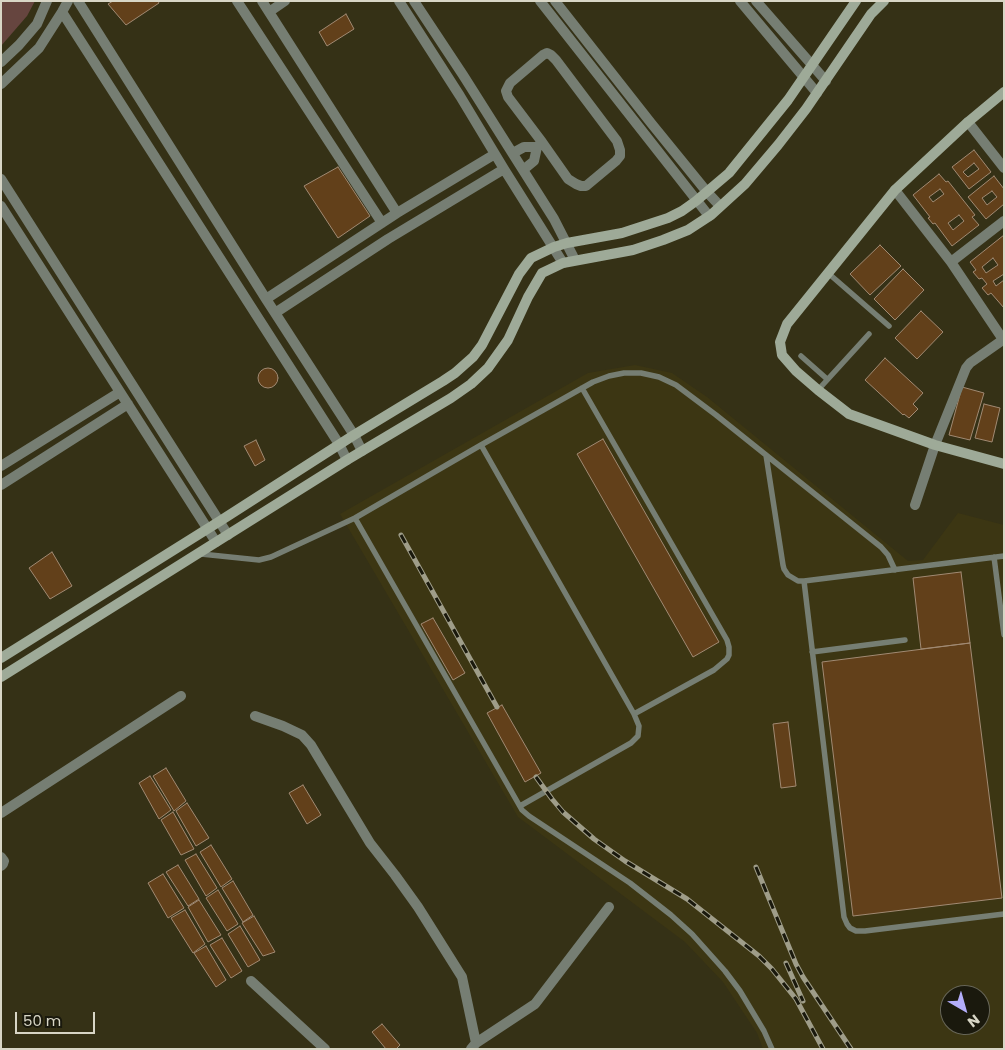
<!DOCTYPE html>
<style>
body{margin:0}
#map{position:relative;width:1005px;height:1050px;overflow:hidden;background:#353116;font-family:Poppins,sans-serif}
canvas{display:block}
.frame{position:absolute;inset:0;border:2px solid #d8d6c6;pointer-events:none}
.north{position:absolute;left:940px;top:985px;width:50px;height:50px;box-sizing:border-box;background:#1a190d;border:1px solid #666557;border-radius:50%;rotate:142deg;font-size:14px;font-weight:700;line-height:20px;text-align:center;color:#d8d6c6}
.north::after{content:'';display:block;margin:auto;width:18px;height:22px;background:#b3adf9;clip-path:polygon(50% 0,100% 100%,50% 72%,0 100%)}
.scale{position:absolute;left:15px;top:1012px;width:80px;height:22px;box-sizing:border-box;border:2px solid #d8d6c6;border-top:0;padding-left:6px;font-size:15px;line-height:18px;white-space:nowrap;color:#d8d6c6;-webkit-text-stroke:4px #1a190d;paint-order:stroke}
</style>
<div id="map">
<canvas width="1005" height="1050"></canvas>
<div class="frame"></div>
<div class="north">N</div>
<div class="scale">50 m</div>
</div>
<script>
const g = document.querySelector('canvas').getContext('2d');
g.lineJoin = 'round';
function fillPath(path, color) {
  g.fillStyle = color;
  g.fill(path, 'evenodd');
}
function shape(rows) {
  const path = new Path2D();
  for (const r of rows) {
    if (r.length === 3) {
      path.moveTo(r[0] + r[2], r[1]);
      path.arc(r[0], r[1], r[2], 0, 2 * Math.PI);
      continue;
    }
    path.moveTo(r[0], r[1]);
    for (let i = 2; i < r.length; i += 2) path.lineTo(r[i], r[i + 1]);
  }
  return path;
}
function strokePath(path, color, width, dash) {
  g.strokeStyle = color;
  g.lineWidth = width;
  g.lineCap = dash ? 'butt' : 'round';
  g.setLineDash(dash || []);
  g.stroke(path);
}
fillPath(shape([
 [635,365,672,373,707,397,908,561,923,560,958,513,1004,525,1004,1049,763,1049,757,1033,723,982,685,942,518,817,340,514,588,373],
 [950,995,980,995,980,1025,950,1025]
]), '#3c3613');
fillPath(shape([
 [1,1,35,1,27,16,1,46]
]), '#66453f');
const building = shape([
 [113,1,158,1,159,3,126,25,108,4,113,1],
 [346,14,354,29,327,46,319,32,346,14],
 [974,150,991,172,969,189,952,167,974,150],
 [974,163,979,169,968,177,963,172,974,163],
 [338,167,370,216,338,238,304,186,338,167],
 [939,174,946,182,948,181,975,215,972,217,979,225,952,246,935,223,933,224,928,218,930,217,913,195,939,174],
 [940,189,944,194,933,202,929,197,940,189],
 [959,215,964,221,953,230,948,223,959,215],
 [994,176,1004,189,1004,204,986,219,968,197,994,176],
 [992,191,997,197,987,205,982,198,992,191],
 [1004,235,1004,274,993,281,996,286,1004,280,1004,308,991,293,988,295,982,288,987,284,982,278,979,279,973,272,976,270,970,262,1004,235],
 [993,258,998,265,986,273,982,267,993,258],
 [880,245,901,266,870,295,850,274,880,245],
 [903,269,924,290,895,320,874,299,903,269],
 [921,311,943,332,917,359,895,338,921,311],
 [885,358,923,393,913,404,918,409,909,418,904,414,903,415,865,380,885,358],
 [268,378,10],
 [962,387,984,393,970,440,949,435,962,387],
 [984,404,1000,408,992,442,975,438,984,404],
 [603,439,719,642,693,657,577,454,603,439],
 [256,440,265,460,255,466,244,446,256,440],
 [52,552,72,586,50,599,29,568,52,552],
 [961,572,970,643,921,649,913,578,961,572],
 [433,618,465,673,453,680,421,624,433,618],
 [970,643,1002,898,853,916,822,662,970,643],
 [502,705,541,773,525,782,487,713,502,705],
 [788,722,796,786,781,788,773,724,788,722],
 [166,768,186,801,174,811,153,776,166,768],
 [150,776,171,810,159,819,139,783,150,776],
 [303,785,321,815,307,824,289,793,303,785],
 [187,803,209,838,196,846,176,811,187,803],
 [173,812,194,849,181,855,161,820,173,812],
 [211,845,232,879,221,887,200,852,211,845],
 [196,854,217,888,206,896,185,860,196,854],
 [178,865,199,899,188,906,166,872,178,865],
 [163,874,184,908,168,918,148,883,163,874],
 [233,881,253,915,243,922,222,888,233,881],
 [218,890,238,924,227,931,206,898,218,890],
 [199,900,221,935,208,942,188,907,199,900],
 [185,910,205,944,193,953,171,918,185,910],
 [254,916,275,952,263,956,242,923,254,916],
 [240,926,260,960,248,967,228,934,240,926],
 [222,938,242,971,231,978,210,945,222,938],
 [206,946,226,980,216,987,194,953,206,946],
 [382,1024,400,1045,396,1049,386,1049,372,1032,382,1024]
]);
fillPath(building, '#62401a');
strokePath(building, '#a18a73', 1);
strokePath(shape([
 [828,273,889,326],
 [801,356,827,379],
 [582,388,727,640,729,647,729,655,727,659,714,670,634,714],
 [818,390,869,334],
 [481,445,634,714,639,726,638,736,631,743,520,806],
 [766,455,783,565,784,569,788,575,798,581,804,581,1004,556],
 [355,518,522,810,529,816,630,883,671,915,692,934,725,971,740,991,764,1031,772,1049],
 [201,554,259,560,271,557,355,518,481,445,593,382,609,376,624,373,641,373,659,377,676,385,716,415,881,547,888,555,895,570],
 [994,557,1004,635],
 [804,581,844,917,847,924,850,928,856,931,865,931,1004,914],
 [812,652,905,640]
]), '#767e73', 5.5);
strokePath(shape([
 [78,1,266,299,354,435,362,451],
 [237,1,382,223],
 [262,1,397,213],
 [399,1,460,96,504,169,563,263],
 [414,1,463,75,554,219,575,260],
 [540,1,709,216],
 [555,1,651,123,707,192,720,206],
 [740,1,817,93],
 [756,1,826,81],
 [62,12,339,444,347,460],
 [269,12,285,1],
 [1,62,19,45,37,24,47,1],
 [1,84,39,48,62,12,68,1],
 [968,122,1004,168],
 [537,147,542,142,508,97,506,91,510,83,543,55,547,53,551,55,556,60,617,141,620,150,620,156,616,161,586,186,581,186,576,184,568,179,542,142],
 [513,153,524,147,537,147,534,161,523,170],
 [1,179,228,535],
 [895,190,951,262,1004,341],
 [1,206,216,542],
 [951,262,1004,221],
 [266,299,397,213,495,154],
 [275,313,388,239,504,169],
 [1,466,120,392],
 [1,485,128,404],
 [915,505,935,445,966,368,970,363,1004,339],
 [255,716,283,726,302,735,311,745,370,843,395,875,418,907,462,977,476,1043],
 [1,813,181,696],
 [1,857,4,861,3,864,1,866],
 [251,981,325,1049],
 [471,1049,476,1043,535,1004,609,907]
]), '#767e73', 10);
strokePath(shape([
 [1004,92,968,122,895,190,787,324,780,342,782,355,796,371,818,390,849,414,935,445,1004,464],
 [1,658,220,521,354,435,443,381,455,373,473,357,482,345,519,274,531,258,554,247,567,243,622,233,668,218,682,211,696,201,729,173,788,100,856,1],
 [1,677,347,460,451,398,471,384,488,368,508,340,528,297,542,273,563,263,633,250,663,240,688,230,711,215,745,184,778,145,806,109,871,14,884,1]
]), '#9eaa98', 10);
const rail = shape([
 [401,535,497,707],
 [536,777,552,799,563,812,594,839,625,861,687,899,759,956,772,969,796,999,823,1049],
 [756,867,796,964,803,977,851,1049],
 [786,963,803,1001]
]);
strokePath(rail, '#9f9d89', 5);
strokePath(rail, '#1a190d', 3, [9]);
</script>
